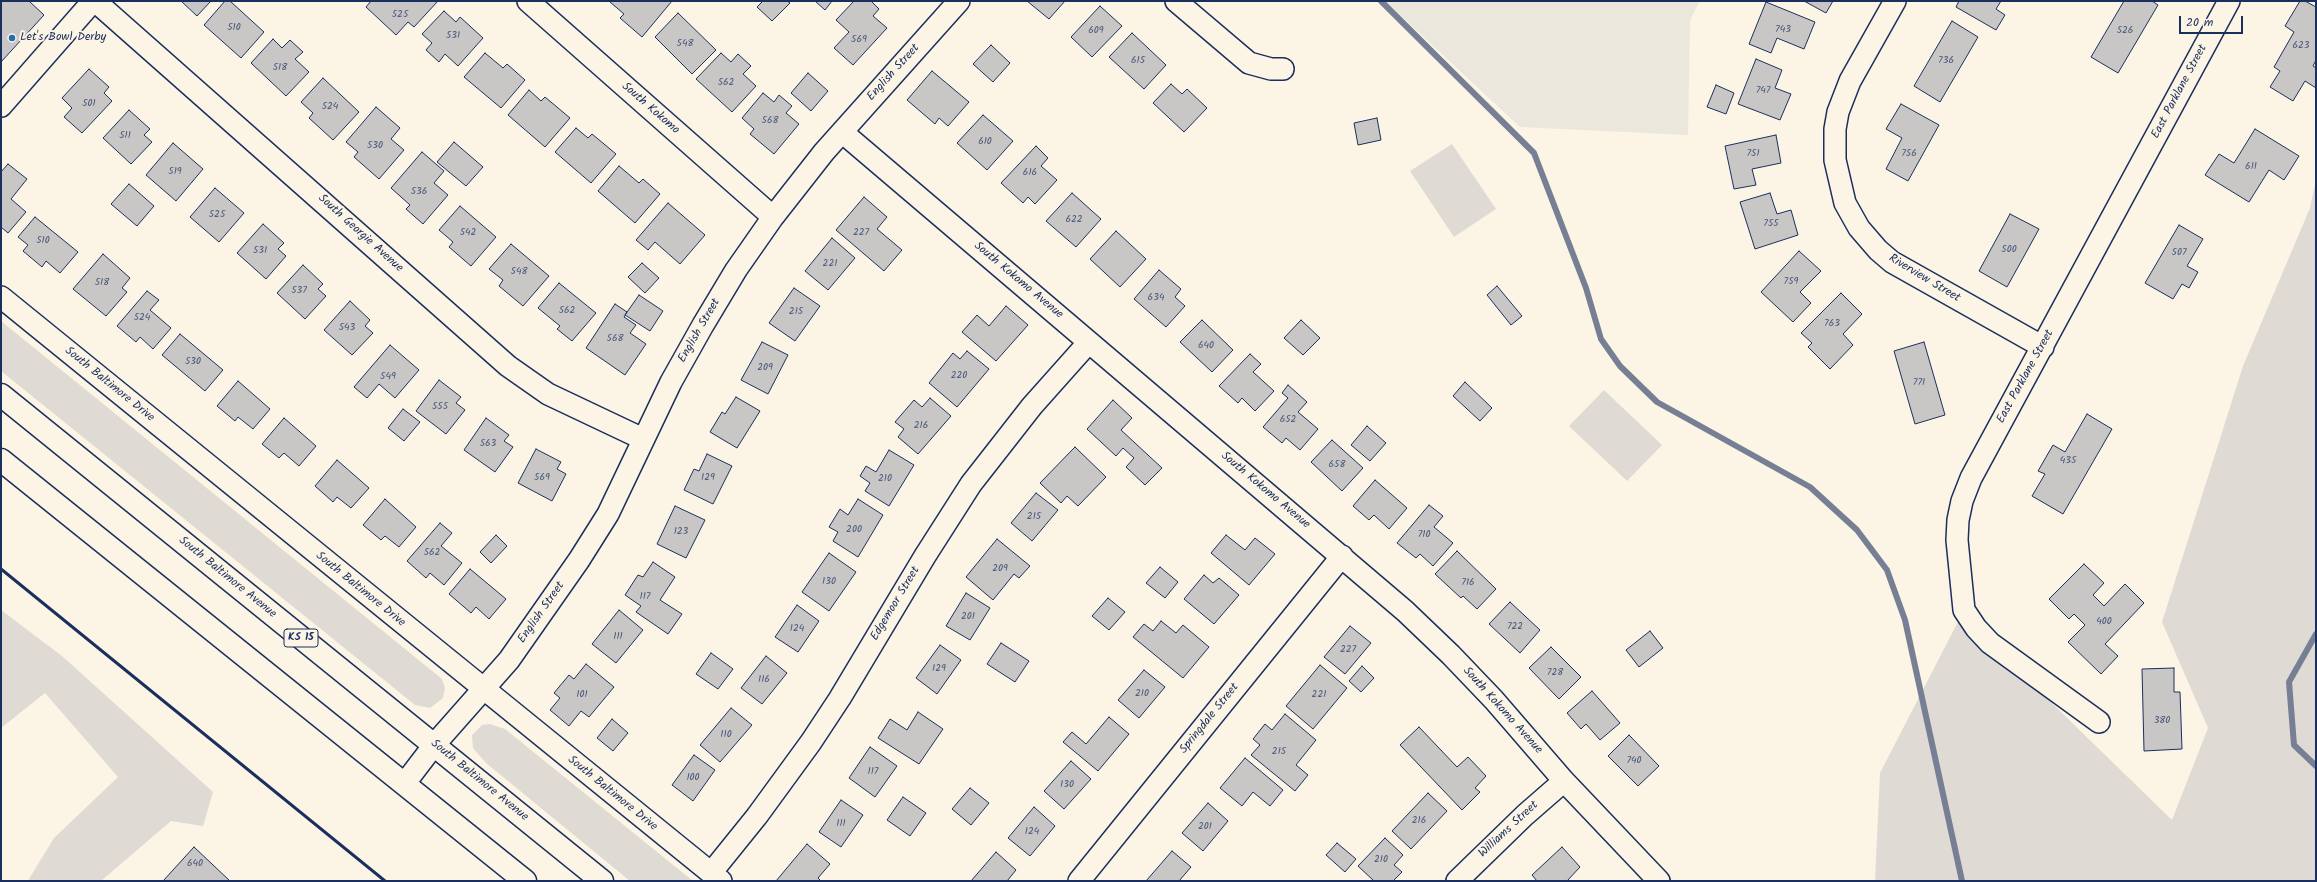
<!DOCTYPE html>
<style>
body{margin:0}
#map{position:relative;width:2317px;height:882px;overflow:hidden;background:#fcf5e5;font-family:Kalam,sans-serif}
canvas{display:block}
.frame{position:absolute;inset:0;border:2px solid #1b2f5e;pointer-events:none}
.scale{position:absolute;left:2179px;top:16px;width:64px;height:18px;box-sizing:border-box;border:2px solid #1b2f5e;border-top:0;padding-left:5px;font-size:12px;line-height:14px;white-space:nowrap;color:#1b2f5e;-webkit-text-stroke:3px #fcf5e5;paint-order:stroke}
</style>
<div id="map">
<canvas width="2317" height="882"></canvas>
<div class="frame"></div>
<div class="scale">20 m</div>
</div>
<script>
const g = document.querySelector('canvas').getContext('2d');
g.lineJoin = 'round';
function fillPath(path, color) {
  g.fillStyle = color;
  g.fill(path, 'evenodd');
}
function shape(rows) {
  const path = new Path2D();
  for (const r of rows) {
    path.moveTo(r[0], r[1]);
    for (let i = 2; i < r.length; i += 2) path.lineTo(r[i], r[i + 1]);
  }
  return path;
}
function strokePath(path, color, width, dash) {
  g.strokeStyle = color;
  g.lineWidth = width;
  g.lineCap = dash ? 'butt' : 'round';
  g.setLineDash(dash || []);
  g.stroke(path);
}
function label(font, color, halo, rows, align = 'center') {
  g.font = font + ' Kalam,sans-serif';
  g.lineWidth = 4;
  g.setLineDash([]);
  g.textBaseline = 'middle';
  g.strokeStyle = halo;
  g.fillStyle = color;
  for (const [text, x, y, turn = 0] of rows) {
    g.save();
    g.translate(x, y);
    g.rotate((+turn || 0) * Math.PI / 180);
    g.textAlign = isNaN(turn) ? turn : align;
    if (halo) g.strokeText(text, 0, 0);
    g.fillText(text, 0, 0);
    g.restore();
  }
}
fillPath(shape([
 [1385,1,1700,1,1690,20,1688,135,1520,127]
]), '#ece7dc');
fillPath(shape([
 [1452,144,1496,209,1454,237,1410,171],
 [2316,179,2316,881,1875,881,1880,773,1964,610,1990,643,2172,820,2208,728,2162,622,2243,366,2310,208],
 [1,321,442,679,445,688,443,698,430,708,415,705,1,371],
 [1604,390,1662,445,1627,481,1569,426],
 [1,610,62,656,213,792,203,826,171,821,101,881,31,881,29,879,54,838,118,777,45,693,1,728],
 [490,724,505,729,693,881,630,881,486,763,473,748,472,735,482,725]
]), '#dfdbd4');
strokePath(shape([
 [1381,1,1534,153,1586,288,1601,339,1620,366,1657,402,1810,487,1857,530,1887,570,1905,620,1962,881],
 [2316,634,2289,682,2294,745,2316,766]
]), '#767f94', 6);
const building = shape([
 [1,1,29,1,44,15,1,62,1,1],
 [181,1,211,1,197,16,181,1],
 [225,1,230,1,264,32,241,58,204,25,225,1],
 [371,1,438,1,414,27,408,22,396,35,366,7,371,1],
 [611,1,672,1,642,37,620,18,624,14,610,2,611,1],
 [763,1,787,1,790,3,772,21,757,7,763,1],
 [815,1,832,1,825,10,815,1],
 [854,1,871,1,879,9,873,16,887,28,853,65,834,48,849,32,836,20,854,1],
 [1027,1,1065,1,1049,19,1027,1],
 [1804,1,1833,1,1826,13,1804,1],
 [1959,1,2001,1,1996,9,2005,15,1996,30,1956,7,1959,1],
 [2124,1,2152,1,2158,5,2118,73,2091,57,2124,1],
 [2300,1,2305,1,2316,7,2316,60,2313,66,2316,68,2316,88,2305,81,2293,101,2270,87,2280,71,2274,67,2294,32,2285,26,2300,1],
 [1766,2,1815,22,1804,49,1777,38,1771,53,1749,44,1766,2],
 [1100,6,1122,26,1092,57,1071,37,1100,6],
 [444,11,456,22,460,17,483,38,458,66,445,54,439,62,426,50,432,43,422,34,444,11],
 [678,13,716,50,692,74,655,37,678,13],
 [1952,21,1978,37,1940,102,1914,86,1952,21],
 [1132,33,1166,65,1144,89,1109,57,1132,33],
 [273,39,282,48,290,40,303,52,295,59,309,72,286,96,251,63,273,39],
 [991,45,1010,63,993,82,973,64,991,45],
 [485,53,503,68,507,64,525,80,501,108,464,77,485,53],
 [721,53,731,62,738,54,751,66,743,74,756,86,732,112,696,79,721,53],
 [1756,59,1782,70,1775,88,1791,94,1780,120,1738,104,1756,59],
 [89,69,109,87,104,93,112,101,82,133,64,117,72,108,62,98,89,69],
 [932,71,969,102,948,126,939,118,935,124,907,100,932,71],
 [808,73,828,91,811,111,791,93,808,73],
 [323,78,359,112,333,140,309,118,313,113,301,102,323,78],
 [1171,84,1182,94,1187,89,1207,108,1184,132,1153,103,1171,84],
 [1716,85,1734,93,1726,114,1707,107,1716,85],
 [529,90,541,101,545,97,570,118,545,147,508,115,529,90],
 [763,93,774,102,779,95,792,106,786,113,799,124,774,154,750,134,754,129,742,118,763,93],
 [1901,104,1939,125,1908,181,1886,169,1902,138,1886,129,1901,104],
 [376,107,400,128,391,139,404,150,379,179,354,157,358,152,346,142,376,107],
 [129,110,150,129,144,135,152,142,131,164,103,138,129,110],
 [983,115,1013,141,987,170,957,143,983,115],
 [1377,118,1381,140,1358,145,1354,123,1377,118],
 [576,128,588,138,592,134,616,154,591,183,555,152,576,128],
 [2255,129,2299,156,2284,180,2269,170,2249,202,2205,175,2219,154,2234,163,2255,129],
 [1776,135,1781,163,1752,169,1756,185,1734,189,1725,146,1776,135],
 [454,142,483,167,466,186,437,162,454,142],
 [173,143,203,169,176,201,146,175,173,143],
 [1036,146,1048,158,1041,166,1057,180,1035,204,1028,197,1023,203,1001,183,1036,146],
 [422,152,444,171,434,183,448,195,423,224,406,209,410,205,391,188,422,152],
 [8,164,27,179,11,199,26,212,8,233,1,227,1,172,8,164],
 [619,166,639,183,643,179,660,194,635,223,598,191,619,166],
 [129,184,154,206,137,226,111,204,129,184],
 [215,188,244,213,219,242,190,217,215,188],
 [1072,193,1101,219,1076,247,1046,221,1072,193],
 [1770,193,1777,214,1791,210,1798,235,1755,249,1740,202,1770,193],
 [864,197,887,217,877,229,902,250,884,271,836,230,864,197],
 [668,203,705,235,680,264,655,242,648,250,636,240,668,203],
 [460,206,496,237,471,266,449,247,453,242,439,230,460,206],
 [2010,214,2039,229,2007,287,1979,271,2010,214],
 [35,217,78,252,60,273,46,261,42,267,23,251,28,245,18,237,35,217],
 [263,224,284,243,278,249,286,256,266,279,237,253,263,224],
 [2179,225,2203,239,2187,266,2198,272,2189,288,2182,284,2173,299,2145,283,2179,225],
 [1116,231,1146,259,1120,287,1090,259,1116,231],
 [832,238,855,258,828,290,805,271,832,238],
 [511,244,549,276,523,306,499,286,503,280,489,269,511,244],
 [1799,251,1821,271,1800,292,1811,303,1793,322,1761,292,1799,251],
 [103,254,130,278,122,288,127,292,106,316,73,289,103,254],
 [642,263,659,278,645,293,628,277,642,263],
 [303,265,323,284,318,289,326,296,305,319,277,293,303,265],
 [1159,270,1181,289,1175,297,1185,306,1166,327,1134,299,1159,270],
 [559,283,596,313,572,341,557,329,560,326,538,308,559,283],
 [1497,286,1522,316,1511,325,1487,295,1497,286],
 [794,288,820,306,795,341,769,323,794,288],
 [147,291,159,300,150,310,171,328,153,349,140,337,136,342,117,326,147,291],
 [1841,293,1862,314,1843,334,1853,345,1830,369,1808,347,1812,343,1801,333,1841,293],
 [639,295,663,311,650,331,625,315,639,295],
 [350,301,370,320,365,326,373,333,352,355,324,330,350,301],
 [615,304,627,312,624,317,636,325,630,333,646,344,625,375,586,348,615,304],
 [1006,306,1028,325,996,361,962,332,977,315,989,326,1006,306],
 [1202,320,1233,350,1212,372,1180,342,1202,320],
 [1301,320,1320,338,1303,355,1284,338,1301,320],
 [180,334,223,370,205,391,162,355,180,334],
 [762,342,788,355,768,394,741,380,762,342],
 [1924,342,1945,415,1915,424,1894,351,1924,342],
 [390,345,419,370,395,398,379,384,367,398,354,387,390,345],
 [967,351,989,369,957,407,929,383,953,353,960,359,967,351],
 [1250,354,1261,364,1253,372,1274,391,1255,411,1242,398,1238,403,1219,386,1250,354],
 [439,380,461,397,456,403,465,410,446,434,416,411,439,380],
 [238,381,270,409,253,429,238,417,235,421,217,406,238,381],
 [1465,382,1492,408,1480,421,1453,396,1465,382],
 [1288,385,1307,402,1298,412,1318,429,1300,450,1286,438,1282,443,1263,427,1288,398,1282,393,1288,385],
 [736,397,760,411,737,448,710,432,722,412,725,414,736,397],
 [930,398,951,416,918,454,898,437,904,429,895,422,914,400,922,407,930,398],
 [1113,400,1132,418,1121,430,1162,468,1145,485,1126,467,1134,458,1123,448,1116,456,1087,429,1113,400],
 [403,409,420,422,404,441,388,428,403,409],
 [2087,414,2112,429,2063,514,2032,496,2045,474,2038,471,2053,445,2065,452,2087,414],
 [284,418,316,446,299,466,284,453,279,458,262,444,284,418],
 [486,418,509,435,504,441,513,447,495,472,464,450,486,418],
 [1367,426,1386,443,1370,461,1351,445,1367,426],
 [1332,440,1363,468,1342,491,1311,462,1332,440],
 [1075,447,1106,477,1078,506,1067,496,1061,503,1040,483,1075,447],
 [536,449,561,462,557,469,566,474,552,501,518,483,536,449],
 [889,450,914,465,889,506,865,491,870,483,860,476,866,466,876,472,889,450],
 [707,454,732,466,713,504,684,490,694,469,699,471,707,454],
 [337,460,369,488,351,508,337,497,333,502,315,486,337,460],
 [1375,480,1407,508,1389,529,1374,515,1369,520,1353,506,1375,480],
 [1036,493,1058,510,1032,541,1011,523,1036,493],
 [385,499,416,527,399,547,385,536,381,540,363,525,385,499],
 [858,499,883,515,858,557,833,541,838,532,829,527,840,509,848,515,858,499],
 [1429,505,1443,516,1434,527,1453,543,1433,566,1420,554,1416,558,1397,543,1429,505],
 [675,506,705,520,686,558,657,544,675,506],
 [440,523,452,533,441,546,462,563,444,585,430,573,426,578,407,561,440,523],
 [496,535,507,546,491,563,480,552,496,535],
 [1226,535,1245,550,1255,538,1275,554,1249,585,1211,553,1226,535],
 [997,539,1030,566,1019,578,1014,574,993,600,966,577,997,539],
 [1457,551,1496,589,1477,609,1463,596,1461,598,1435,574,1457,551],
 [829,553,856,572,829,611,802,592,829,553],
 [653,562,675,577,660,600,682,614,668,634,636,612,641,606,625,595,638,575,643,577,653,562],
 [2084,564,2104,583,2093,595,2104,606,2125,584,2144,603,2105,644,2118,656,2101,674,2068,642,2085,625,2074,614,2069,619,2049,599,2084,564],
 [1160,567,1178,582,1165,598,1146,583,1160,567],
 [470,569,506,599,489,619,476,607,471,613,449,594,470,569],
 [1204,575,1213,583,1219,578,1239,595,1214,624,1184,599,1204,575],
 [966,593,990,608,970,640,946,626,966,593],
 [1108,598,1125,612,1109,630,1092,616,1108,598],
 [1510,602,1540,630,1520,653,1489,624,1510,602],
 [797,605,819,621,798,652,775,637,797,605],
 [619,610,643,630,616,663,592,644,619,610],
 [1161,621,1176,633,1183,625,1209,647,1183,678,1133,637,1144,624,1153,631,1161,621],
 [1350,626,1371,643,1345,674,1324,657,1350,626],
 [1650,631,1663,648,1639,667,1626,650,1650,631],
 [1001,643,1029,661,1015,682,987,664,1001,643],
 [940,645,961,660,937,694,916,678,940,645],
 [1551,647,1581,677,1559,699,1529,668,1551,647],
 [711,653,733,669,718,689,696,674,711,653],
 [766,656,787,673,762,704,741,688,766,656],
 [586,664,614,687,589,717,581,711,569,726,550,710,560,698,554,693,569,675,574,679,586,664],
 [1320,665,1347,688,1313,729,1286,706,1320,665],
 [1362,666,1374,678,1361,692,1349,681,1362,666],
 [2174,668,2174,692,2180,692,2182,749,2144,751,2142,669,2174,668],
 [1144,670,1165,687,1139,718,1118,700,1144,670],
 [1592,691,1620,723,1600,740,1586,724,1581,729,1567,713,1592,691],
 [731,708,752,725,720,762,700,745,731,708],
 [918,712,943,729,919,764,878,738,890,719,907,730,918,712],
 [1285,714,1316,740,1296,765,1308,775,1295,791,1251,755,1260,745,1253,739,1265,724,1272,730,1285,714],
 [1109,717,1129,734,1098,771,1063,742,1072,732,1086,744,1109,717],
 [612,719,628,733,613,751,597,738,612,719],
 [1419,727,1457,767,1468,757,1486,776,1475,788,1480,792,1462,810,1400,745,1419,727],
 [1629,735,1659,766,1638,786,1608,756,1629,735],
 [870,747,897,766,875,797,849,778,870,747],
 [694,755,715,770,693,801,672,785,694,755],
 [1245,758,1283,790,1270,806,1253,792,1242,806,1220,788,1245,758],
 [1071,761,1091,779,1064,809,1044,791,1071,761],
 [970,788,989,803,971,825,952,809,970,788],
 [1428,793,1447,811,1411,849,1392,831,1428,793],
 [903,797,926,813,910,836,887,820,903,797],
 [841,800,863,815,841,847,819,832,841,800],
 [1208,803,1228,821,1203,851,1182,833,1208,803],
 [1034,807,1055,826,1030,856,1008,838,1034,807],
 [1385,838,1403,855,1394,865,1402,872,1393,881,1374,881,1358,866,1385,838],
 [1337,843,1356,859,1345,872,1326,855,1337,843],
 [807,844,830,864,818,878,821,881,776,881,807,844],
 [194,847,230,881,163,881,194,847],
 [1562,847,1580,867,1567,881,1537,881,1532,875,1562,847],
 [1172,851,1191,867,1179,881,1146,881,1172,851],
 [996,852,1016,870,1007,881,971,881,996,852]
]);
fillPath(building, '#c8c7c6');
strokePath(building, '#1b2f5e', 1);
const minor = shape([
 [95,1,508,366,548,394,643,439],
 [528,1,773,217],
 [1176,1,1249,63,1271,69,1283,69],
 [1895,1,1850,81,1838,112,1835,129,1835,160,1845,203,1859,228,1878,250,1892,262,2043,347],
 [1,106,93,1],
 [842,132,1405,611,1451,655,1494,700,1564,781,1659,881],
 [1,297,721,881],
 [2099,722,1990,643,1976,628,1964,610,1957,540,1958,520,1962,501,1971,478,2229,1],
 [405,783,434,745,509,660,579,560,608,514,671,382,703,325,736,270,773,217,824,152,959,1],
 [711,873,757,816,811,742,840,698,925,556,971,484,1032,406,1089,342],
 [1079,881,1342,556],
 [1457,881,1525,815,1564,781]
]);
const major = shape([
 [1,395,602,881],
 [1,460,525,881]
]);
strokePath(minor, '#1b2f5e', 24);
strokePath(major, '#1b2f5e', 25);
strokePath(minor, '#fcf5e5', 21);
strokePath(major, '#fcf5e5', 22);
strokePath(shape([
 [1,569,385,881]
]), '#1b2f5e', 3);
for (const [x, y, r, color] of [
 [12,38,4,"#1f6fb2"]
]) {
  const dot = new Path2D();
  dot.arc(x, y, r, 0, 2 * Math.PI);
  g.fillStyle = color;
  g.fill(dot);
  strokePath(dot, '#fcf5e5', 1.5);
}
label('10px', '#465578', null, [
 ["525",400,15],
 ["510",234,28],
 ["743",1783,30],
 ["609",1096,31],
 ["526",2125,31],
 ["531",453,36],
 ["569",859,40],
 ["548",685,44],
 ["623",2301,46],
 ["615",1138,61],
 ["736",1946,61],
 ["518",280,68],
 ["562",726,83],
 ["747",1763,91],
 ["501",89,104],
 ["524",330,107],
 ["568",770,121],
 ["511",125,136],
 ["610",985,142],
 ["530",375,146],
 ["751",1753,154],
 ["756",1909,154],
 ["611",2251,167],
 ["519",175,172],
 ["616",1030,173],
 ["536",419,192],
 ["525",217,215],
 ["622",1074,220],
 ["755",1771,224],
 ["542",468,233],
 ["227",861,233],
 ["510",43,241],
 ["500",2009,250],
 ["531",260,251],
 ["507",2179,253],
 ["221",830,264],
 ["548",519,272],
 ["759",1791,282],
 ["518",102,283],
 ["537",299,291],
 ["634",1156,298],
 ["562",567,311],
 ["215",796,312],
 ["524",142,318],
 ["763",1832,324],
 ["543",347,328],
 ["568",615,339],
 ["640",1206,346],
 ["530",193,362],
 ["209",765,368],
 ["220",959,376],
 ["549",388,377],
 ["771",1919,383],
 ["555",440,407],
 ["652",1288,420],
 ["216",921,426],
 ["563",488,444],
 ["435",2068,461],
 ["658",1337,465],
 ["569",542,478],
 ["129",708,478],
 ["210",885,479],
 ["215",1034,517],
 ["200",854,530],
 ["123",681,532],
 ["710",1424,535],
 ["562",432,553],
 ["209",1000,569],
 ["130",829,582],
 ["716",1468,583],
 ["117",645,597],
 ["201",968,617],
 ["400",2104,622],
 ["722",1515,627],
 ["124",797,629],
 ["111",618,637],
 ["227",1348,650],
 ["129",939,669],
 ["728",1555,673],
 ["116",764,680],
 ["210",1142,694],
 ["101",582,695],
 ["221",1319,695],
 ["380",2162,721],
 ["110",726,735],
 ["215",1279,752],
 ["740",1634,761],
 ["117",873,772],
 ["100",693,778],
 ["130",1067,785],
 ["216",1419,821],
 ["111",841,824],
 ["201",1205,827],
 ["124",1032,832],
 ["210",1381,860],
 ["640",195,864]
]);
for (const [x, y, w] of [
 [301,638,34]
]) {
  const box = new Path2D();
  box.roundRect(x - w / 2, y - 9, w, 18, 3);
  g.fillStyle = '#fcf5e5';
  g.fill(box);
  strokePath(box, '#1b2f5e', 1);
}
label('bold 11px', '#1b2f5e', null, [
 ["KS 15",301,638]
]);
label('12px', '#1b2f5e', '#fcf5e5', [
 ["Let's Bowl Derby",20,38]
], 'left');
label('12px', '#1b2f5e', '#fcf5e5', [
 ["English Street",894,73,-48],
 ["East Parklane Street",2180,92,-62],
 ["South Kokomo",650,109,41],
 ["South Georgie Avenue",360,234,42],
 ["Riverview Street",1924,279,31],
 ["South Kokomo Avenue",1018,281,40],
 ["English Street",700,331,-60],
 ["East Parklane Street",2026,377,-61],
 ["South Baltimore Drive",109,385,39],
 ["South Kokomo Avenue",1265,491,40],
 ["South Baltimore Avenue",227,578,39],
 ["South Baltimore Drive",360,590,39],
 ["Edgemoor Street",896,604,-59],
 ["English Street",542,613,-55],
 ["South Kokomo Avenue",1502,711,48],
 ["Springdale Street",1210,719,-51],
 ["South Baltimore Avenue",479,781,39],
 ["South Baltimore Drive",612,794,39],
 ["Williams Street",1509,830,-43]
]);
</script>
